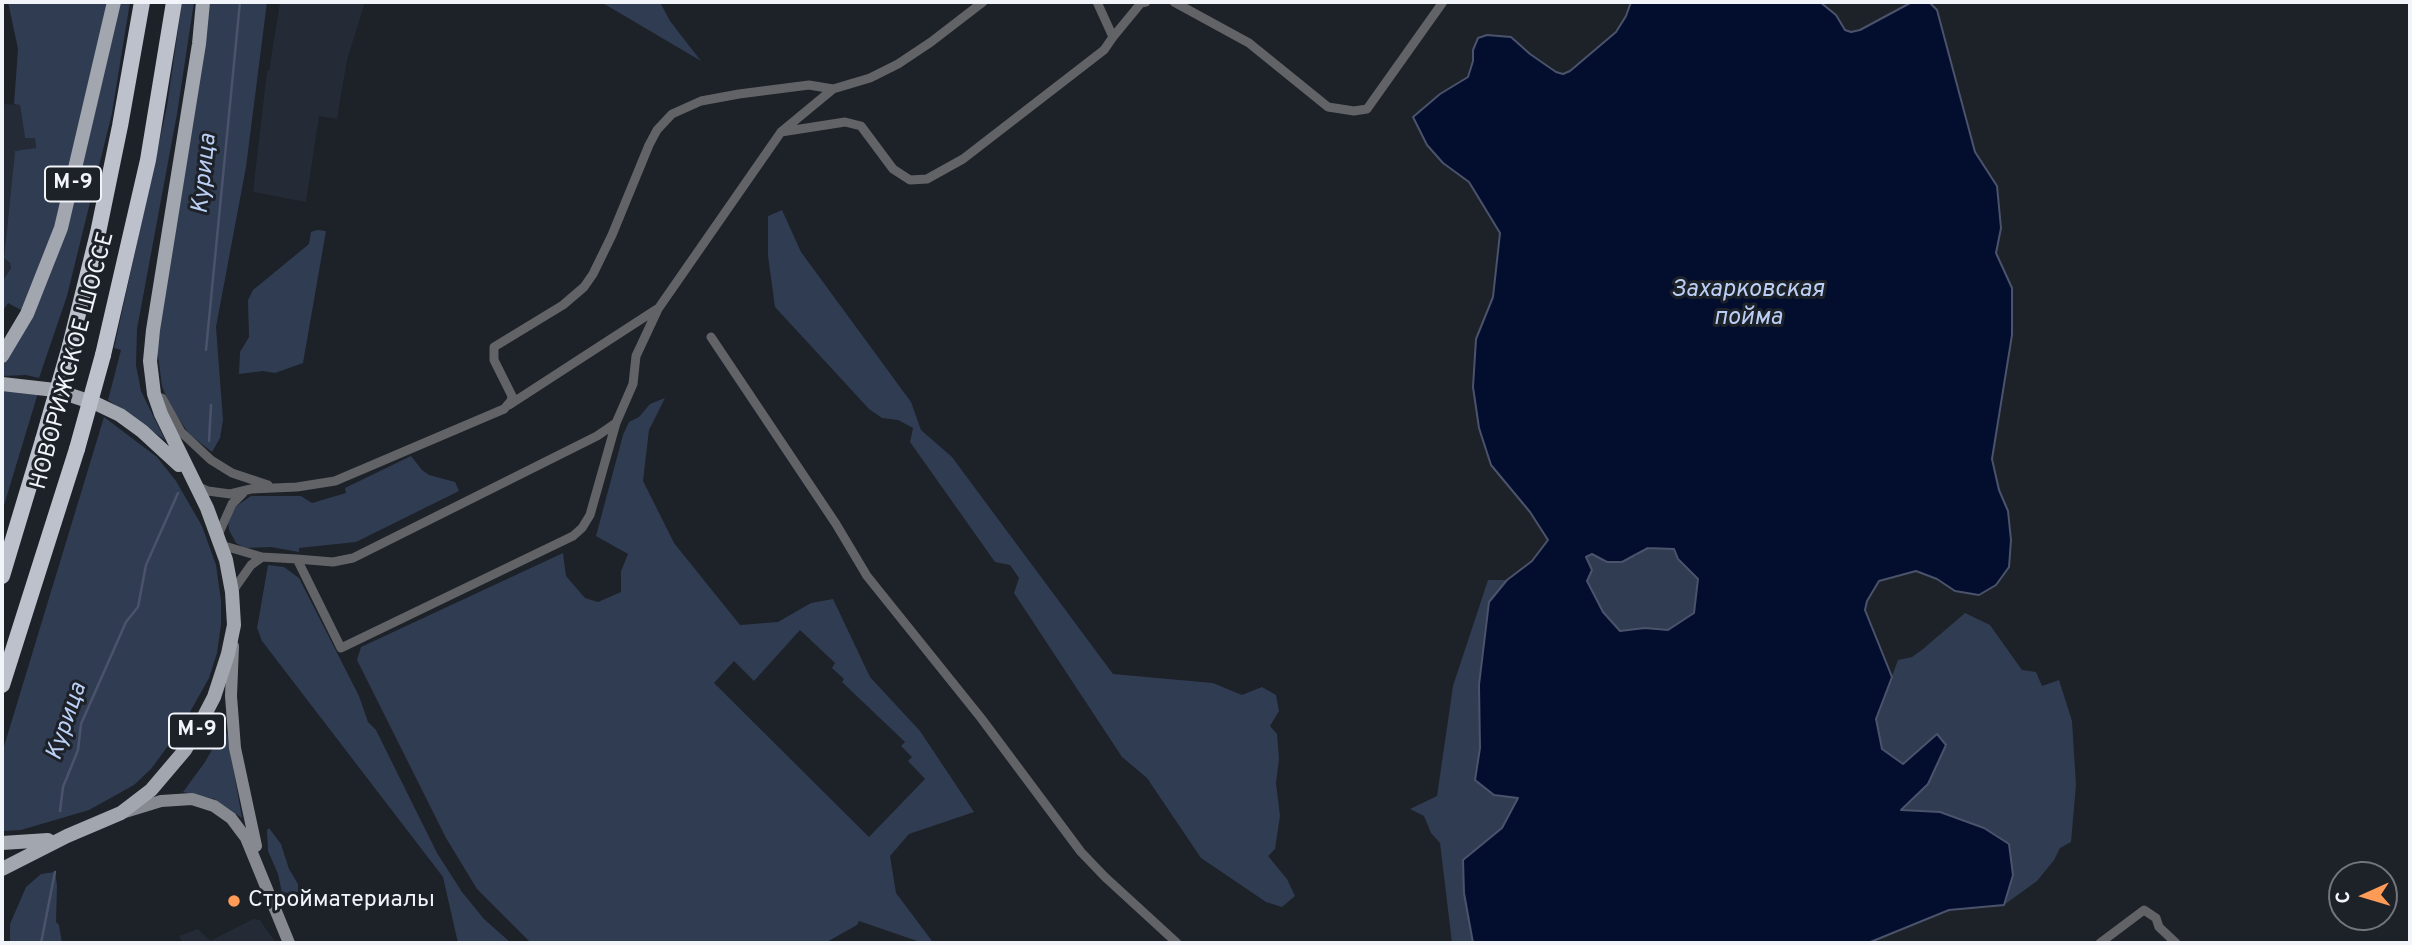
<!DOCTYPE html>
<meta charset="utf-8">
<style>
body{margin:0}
#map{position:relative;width:2412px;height:945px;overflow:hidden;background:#1d2128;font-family:Overpass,sans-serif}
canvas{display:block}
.frame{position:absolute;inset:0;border:4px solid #f1f4f9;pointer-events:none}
.north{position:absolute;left:2328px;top:861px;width:70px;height:70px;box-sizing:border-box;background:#1d2128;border:2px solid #72757c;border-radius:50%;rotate:266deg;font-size:19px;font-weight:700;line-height:28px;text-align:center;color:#f1f4f9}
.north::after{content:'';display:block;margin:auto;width:24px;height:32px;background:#fe9c57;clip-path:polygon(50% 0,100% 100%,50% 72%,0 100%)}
</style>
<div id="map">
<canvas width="2412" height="945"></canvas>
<div class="frame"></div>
<div class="north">С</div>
</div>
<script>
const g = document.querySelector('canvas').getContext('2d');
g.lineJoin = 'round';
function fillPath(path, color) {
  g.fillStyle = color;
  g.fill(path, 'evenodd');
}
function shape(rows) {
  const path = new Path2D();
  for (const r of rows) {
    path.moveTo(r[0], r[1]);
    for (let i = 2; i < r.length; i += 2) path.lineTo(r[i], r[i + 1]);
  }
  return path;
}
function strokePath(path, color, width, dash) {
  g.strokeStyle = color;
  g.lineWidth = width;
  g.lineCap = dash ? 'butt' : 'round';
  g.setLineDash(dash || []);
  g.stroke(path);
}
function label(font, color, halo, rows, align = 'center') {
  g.font = font + ' Overpass,sans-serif';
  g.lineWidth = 6;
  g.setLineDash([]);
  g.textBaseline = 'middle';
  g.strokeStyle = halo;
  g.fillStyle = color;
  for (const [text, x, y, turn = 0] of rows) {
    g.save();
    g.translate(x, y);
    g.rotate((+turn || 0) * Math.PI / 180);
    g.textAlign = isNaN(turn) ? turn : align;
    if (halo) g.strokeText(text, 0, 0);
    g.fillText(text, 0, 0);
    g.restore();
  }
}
fillPath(shape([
 [280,2,365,2,347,60,337,119,319,116,306,202,253,192,267,71,269,71],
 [5,104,20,105,25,138,35,138,36,149,15,151,4,258,10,263,11,268,2,282,2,113],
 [253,919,260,920,276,943,183,943,179,936,198,929,210,941]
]), '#242a36');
fillPath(shape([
 [8,2,108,2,54,237,23,311,8,303,2,312,2,282,11,268,10,263,4,258,15,151,36,148,35,138,25,138,20,105,14,104,18,49],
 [119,2,130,2,112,113,67,296,39,378,26,375,2,376,2,366,12,353,25,330],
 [182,2,194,2,177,114,137,329,136,365,141,391,165,440,108,400,121,350,114,348,167,106],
 [208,2,267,2,246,167,216,327,223,420,220,438,212,452,189,434,169,404,162,386,157,348],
 [601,2,676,2,661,4,670,21,701,61],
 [782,210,801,252,911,402,921,430,952,457,1113,674,1213,683,1242,695,1262,687,1276,695,1279,711,1270,726,1277,734,1279,759,1276,783,1280,816,1275,849,1268,856,1287,879,1295,896,1282,907,1266,902,1201,858,1147,778,1122,757,1014,593,1019,578,1010,565,995,562,910,442,913,428,898,420,882,418,869,409,775,307,768,256,768,216],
 [317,230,326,231,303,363,275,373,263,371,239,374,240,352,249,337,248,300,253,290,309,244,311,232],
 [2,391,38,393,2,512],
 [665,398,649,430,643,481,674,543,740,625,778,622,811,603,833,599,870,677,920,731,974,812,909,834,890,856,896,893,932,941,930,943,923,943,859,921,857,925,825,943,531,943,477,889,446,838,357,660,361,647,563,553,566,576,585,598,598,602,621,592,621,571,628,554,596,536,623,435,629,422,639,417,650,404],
 [800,630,835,663,832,668,844,679,842,682,905,742,901,746,912,757,908,761,925,779,869,837,714,683,734,661,754,681],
 [104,417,157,457,176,481,202,526,216,565,221,600,221,625,217,653,209,678,181,728,151,769,134,785,89,810,21,830,2,831,2,753],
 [411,456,422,470,429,475,455,482,459,491,356,542,299,548,299,552,271,547,245,548,236,543,229,530,228,520,235,507,251,496,301,496,312,503,346,493,345,488],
 [1648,548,1674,549,1678,559,1699,579,1694,613,1668,630,1645,628,1620,631,1603,612,1587,581,1592,570,1586,557,1592,554,1607,562,1636,556],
 [268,565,284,567,299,578,359,696,368,722,376,730,437,853,462,892,484,919,511,943,458,943,443,877,262,641,257,628],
 [1488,580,1507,580,1489,602,1479,685,1480,748,1476,779,1518,798,1503,828,1463,861,1473,943,1452,943,1440,843,1431,833,1424,816,1410,809,1437,796,1453,686],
 [1965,613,1990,625,2022,670,2036,672,2042,686,2059,680,2072,721,2076,785,2071,842,2060,848,2054,860,2037,881,2004,905,2013,875,1940,812,1901,810,1928,784,1915,755,1903,764,1882,749,1876,719,1898,660,1912,657,1923,649],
 [222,732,227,733,242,818,214,799,183,792,205,762],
 [269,828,281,844,289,869,298,884,298,892,282,893,278,874,268,851,267,830],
 [55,872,57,885,56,922,59,925,62,943,10,943,10,924,26,887,41,874]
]), '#303c52');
const water = shape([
 [1631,2,1820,2,1836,15,1845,30,1851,32,1860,30,1912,2,1929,2,1937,10,1975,152,1997,186,2001,228,1996,253,2012,288,2012,335,1992,459,1999,490,2008,511,2011,540,2009,567,1996,585,1979,595,1955,591,1937,579,1916,571,1879,581,1867,601,1865,610,1892,677,1876,719,1882,749,1903,764,1937,734,1946,745,1928,784,1901,810,1940,812,1984,828,2009,844,2013,875,2004,905,1949,910,1868,943,1473,943,1464,893,1463,860,1502,828,1518,798,1494,795,1475,780,1480,748,1479,685,1489,602,1507,580,1532,561,1548,540,1530,512,1491,465,1479,428,1473,387,1476,339,1493,297,1500,233,1469,182,1443,163,1427,145,1413,117,1440,94,1468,77,1473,61,1473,50,1478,38,1487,35,1511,37,1530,54,1556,72,1563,74,1570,71,1616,32,1626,16,1631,2],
 [1648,548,1674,549,1678,559,1698,579,1694,613,1668,630,1645,628,1620,631,1603,612,1587,581,1592,570,1586,557,1592,554,1607,562,1622,562,1648,548]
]);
fillPath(water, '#030e2e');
strokePath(water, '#4a536b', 2);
strokePath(shape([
 [206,350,240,2],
 [209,441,211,405],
 [60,811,63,787,78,750,81,724,126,622,138,607,146,565,178,493],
 [41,943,55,872]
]), '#4a536b', 2.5);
strokePath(shape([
 [1174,2,1249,43,1328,107,1354,111,1367,109,1443,2],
 [1113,37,1141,3,1146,2],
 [781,132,833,89],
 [711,337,836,524,867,576,981,718,1081,852,1105,877,1177,943],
 [162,398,181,432,211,460,232,473,268,485],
 [509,405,657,309],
 [197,486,208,491,230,494,251,489,297,487,335,481,504,409,511,401,512,396,494,360,494,347,563,305,584,287,593,274,612,235,649,145,657,130,672,114,701,101,739,94,809,85,833,89,870,78,898,64,931,42,983,2],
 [218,535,232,504,243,493],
 [221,545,262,557,297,559,341,648,573,536,582,528,590,515,616,423,633,384,636,356,658,309,781,132,845,122,861,126,893,169,910,180,927,179,963,159,1104,50,1113,37,1097,2],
 [297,559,333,562,353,558,597,436,616,423],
 [232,592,251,565,262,557],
 [2100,943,2144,910,2156,918,2159,927,2176,943]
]), '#616367', 9);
strokePath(shape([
 [233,646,231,696,235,748,256,846],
 [125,812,161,801,192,799,214,806,231,818,246,838,289,943]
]), '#86898f', 12);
strokePath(shape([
 [2,356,27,314,61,228,114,2],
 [2,384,55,390,97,404,120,415,142,431,179,465],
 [2,843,48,840],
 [2,869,67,836,121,813,151,790,185,750,200,724,214,697,228,654,234,625,232,592,226,560,207,508,161,414,154,394,150,361,153,330,199,44,203,2]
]), '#a2a6ae', 14);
strokePath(shape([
 [70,346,98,233,120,126,142,2],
 [103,355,148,160,174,2],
 [2,576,43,440],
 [2,685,77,449]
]), '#bcc1cb', 16);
strokePath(shape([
 [43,440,70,346],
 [77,449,103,355]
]), '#bcc1cb', 16);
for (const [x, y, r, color] of [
 [234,901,7,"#fe9c57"]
]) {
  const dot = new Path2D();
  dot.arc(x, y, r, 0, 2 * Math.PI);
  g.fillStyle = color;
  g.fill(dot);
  strokePath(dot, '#1d2128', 2.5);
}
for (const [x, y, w] of [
 [73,184,56],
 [197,731,56]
]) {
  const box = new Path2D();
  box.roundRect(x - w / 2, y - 17.5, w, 35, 5);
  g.fillStyle = '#1d2128';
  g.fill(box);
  strokePath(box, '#f1f4f9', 2);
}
label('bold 21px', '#f1f4f9', null, [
 ["М-9",73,184],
 ["М-9",197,731]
]);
label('23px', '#f1f4f9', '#1d2128', [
 ["НОВОРИЖСКОЕ ШОССЕ",74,361,-75]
]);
label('23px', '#f1f4f9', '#1d2128', [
 ["Стройматериалы",248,901]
], 'left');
label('italic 24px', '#bbcff6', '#1d2128', [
 ["Курица",206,174,-84],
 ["Захарковская",1748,291],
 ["пойма",1748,319],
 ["Курица",68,722,-71]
]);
</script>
